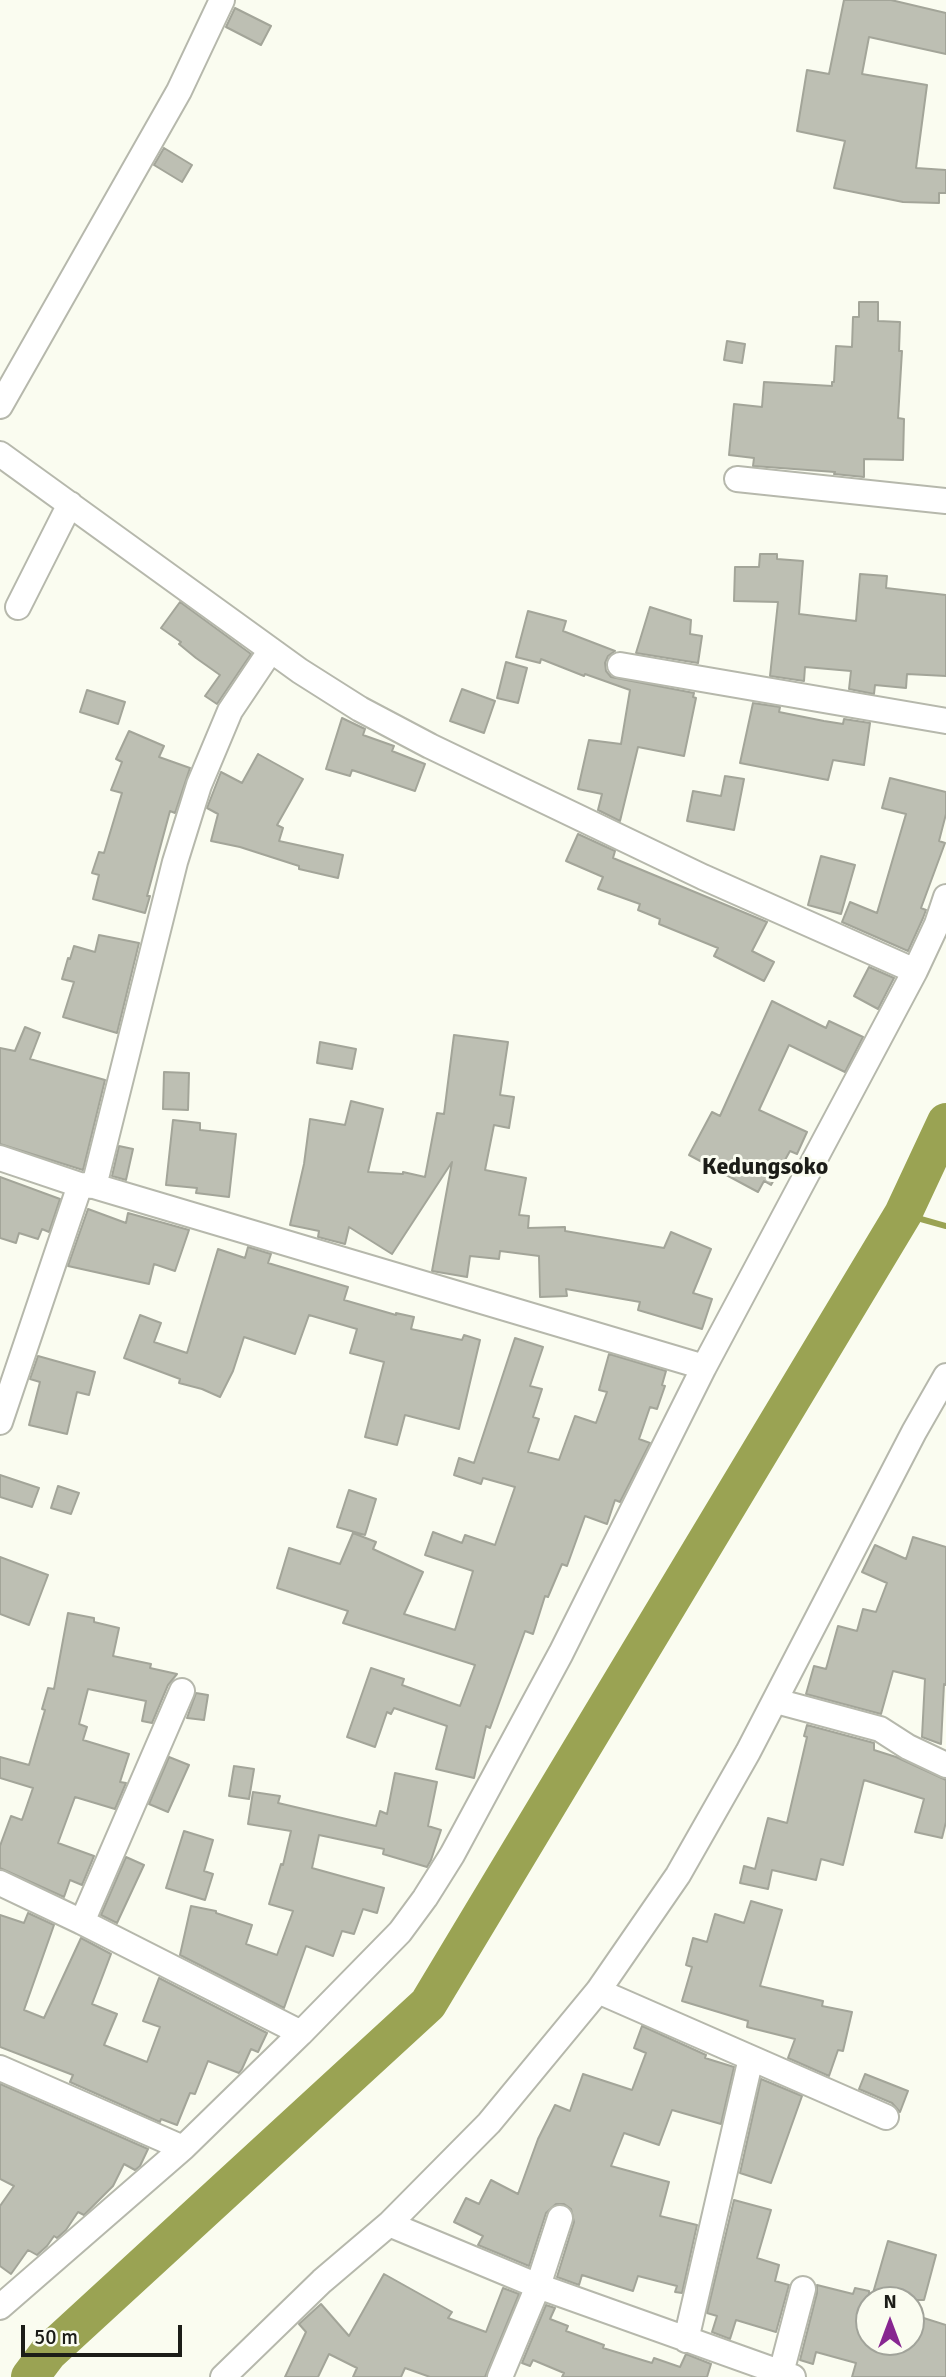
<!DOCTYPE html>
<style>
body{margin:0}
#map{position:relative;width:946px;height:2377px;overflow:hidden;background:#fafcf0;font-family:Signika,sans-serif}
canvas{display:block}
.north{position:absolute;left:855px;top:2286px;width:70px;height:70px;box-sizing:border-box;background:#fafcf0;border:2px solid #a1a39a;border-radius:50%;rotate:0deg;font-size:19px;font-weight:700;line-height:28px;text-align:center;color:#1c1d18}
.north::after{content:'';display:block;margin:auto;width:24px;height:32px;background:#872690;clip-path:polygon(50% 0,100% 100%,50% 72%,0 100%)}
.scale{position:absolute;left:21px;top:2325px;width:161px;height:32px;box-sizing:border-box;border:4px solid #1c1d18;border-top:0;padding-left:9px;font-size:21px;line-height:24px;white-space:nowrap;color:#1c1d18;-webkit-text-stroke:5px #fafcf0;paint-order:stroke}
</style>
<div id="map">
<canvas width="946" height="2377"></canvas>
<div class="north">N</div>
<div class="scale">50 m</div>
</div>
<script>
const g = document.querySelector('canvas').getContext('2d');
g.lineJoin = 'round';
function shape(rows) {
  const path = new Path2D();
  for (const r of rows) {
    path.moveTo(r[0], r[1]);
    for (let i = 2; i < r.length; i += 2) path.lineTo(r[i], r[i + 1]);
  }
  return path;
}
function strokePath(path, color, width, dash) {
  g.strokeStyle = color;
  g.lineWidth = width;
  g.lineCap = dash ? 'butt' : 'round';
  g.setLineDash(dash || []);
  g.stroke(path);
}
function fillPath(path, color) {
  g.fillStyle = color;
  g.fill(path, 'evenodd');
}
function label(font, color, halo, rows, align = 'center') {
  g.font = font + ' Signika,sans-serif';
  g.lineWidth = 6;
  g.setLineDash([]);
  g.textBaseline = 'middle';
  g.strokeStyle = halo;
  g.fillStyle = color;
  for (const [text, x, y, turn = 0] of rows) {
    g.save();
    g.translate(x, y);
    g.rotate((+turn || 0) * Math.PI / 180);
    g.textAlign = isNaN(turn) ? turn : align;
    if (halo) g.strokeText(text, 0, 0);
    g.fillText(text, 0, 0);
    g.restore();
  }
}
strokePath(shape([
 [903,1214,946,1226]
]), '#9aa353', 6);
strokePath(shape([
 [30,2377,48,2353,428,2004,903,1214,946,1122]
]), '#9aa353', 38);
const building = shape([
 [844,0,891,0,946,13,946,54,869,37,862,74,927,85,916,168,946,170,946,193,939,193,939,203,903,202,834,188,845,141,797,131,807,70,829,74,844,0],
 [235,8,271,26,261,45,226,27,235,8],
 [164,148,192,165,182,182,154,165,164,148],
 [859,302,878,302,878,321,900,322,899,351,902,351,898,418,904,419,903,460,864,459,864,477,834,474,835,472,753,466,754,458,729,455,734,404,762,407,764,382,832,386,832,382,834,382,836,346,852,347,853,317,859,317,859,302],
 [727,341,745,344,742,363,724,360,727,341],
 [760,554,777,554,777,559,803,561,799,614,856,621,860,574,887,576,886,588,946,595,946,676,907,674,906,688,875,685,874,694,849,689,851,671,805,667,804,681,770,676,778,602,734,601,735,567,759,567,760,554],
 [180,602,251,654,217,704,205,696,220,675,196,658,179,644,181,642,161,628,180,602],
 [650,607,691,620,690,634,702,636,698,663,636,653,650,607],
 [528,611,566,621,563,631,615,651,608,656,605,663,606,671,611,677,694,693,693,697,696,698,684,756,638,747,620,821,598,810,602,794,578,789,589,740,621,744,630,690,585,674,584,676,541,659,540,663,516,657,528,611],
 [506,662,527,668,518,703,497,698,506,662],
 [462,689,495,701,484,733,450,721,462,689],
 [87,690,125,702,118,724,80,712,87,690],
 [753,703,780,707,779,712,824,721,843,724,844,719,870,723,864,765,833,760,828,780,740,763,753,703],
 [342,718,365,729,363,735,394,746,392,751,425,764,415,791,352,770,350,776,326,769,342,718],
 [129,731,164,746,159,757,190,768,175,813,170,811,147,896,150,896,145,913,93,899,99,875,92,873,99,852,104,853,122,793,111,790,122,762,116,759,129,731],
 [258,754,303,779,277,825,283,828,279,841,343,855,338,878,299,869,299,866,240,847,211,841,218,814,207,808,221,772,242,783,258,754],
 [725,776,744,779,734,830,687,821,693,791,721,796,725,776],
 [890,778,946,792,946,814,939,841,945,843,921,908,926,910,923,918,908,951,842,922,850,902,877,913,906,814,882,808,890,778],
 [578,834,615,851,613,858,767,922,752,951,774,962,764,981,714,956,718,948,659,924,660,919,638,910,640,904,598,889,603,877,566,861,578,834],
 [821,856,855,865,841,914,808,905,821,856],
 [99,935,139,943,117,1033,63,1017,74,982,62,979,68,958,70,959,74,946,95,952,99,935],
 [869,967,894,978,878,1009,854,996,869,967],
 [772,1001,826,1028,829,1021,863,1037,845,1072,789,1045,759,1110,807,1132,797,1154,790,1151,771,1185,764,1181,758,1192,689,1155,712,1112,720,1116,772,1001],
 [25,1027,40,1033,30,1059,105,1080,83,1170,0,1144,0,1048,15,1051,25,1027],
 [454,1035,508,1042,500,1095,514,1097,509,1128,494,1125,485,1170,526,1178,519,1215,529,1216,528,1228,565,1227,565,1231,664,1248,671,1232,711,1249,693,1293,712,1299,702,1329,638,1310,640,1302,566,1289,567,1296,540,1297,539,1256,500,1251,499,1259,470,1256,467,1277,432,1271,452,1162,392,1254,349,1227,345,1244,318,1237,319,1231,290,1225,304,1164,310,1119,345,1125,351,1101,383,1109,368,1172,403,1174,403,1172,425,1177,437,1113,444,1114,454,1035],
 [320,1042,356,1049,352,1069,317,1063,320,1042],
 [164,1072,189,1073,188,1110,163,1109,164,1072],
 [173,1120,200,1123,200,1130,236,1134,229,1197,196,1193,197,1188,166,1185,173,1120],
 [119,1146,133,1149,126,1180,112,1176,119,1146],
 [0,1177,60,1199,49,1232,42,1229,38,1239,19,1233,16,1243,0,1238,0,1177],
 [88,1209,126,1223,128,1213,189,1230,175,1271,154,1264,149,1284,68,1266,88,1209],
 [248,1247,271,1254,268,1263,348,1287,344,1300,396,1315,396,1313,414,1317,411,1329,462,1340,464,1335,480,1340,459,1429,405,1415,397,1445,365,1437,384,1362,350,1353,357,1329,309,1315,295,1354,244,1337,233,1371,220,1397,202,1389,179,1383,180,1379,124,1358,140,1315,161,1323,154,1342,187,1353,218,1249,245,1258,248,1247],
 [515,1338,543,1347,530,1386,542,1389,533,1417,539,1419,528,1452,559,1460,575,1416,596,1423,607,1392,599,1390,609,1354,666,1371,662,1385,665,1386,657,1409,650,1407,639,1439,650,1443,620,1502,615,1500,607,1524,585,1516,567,1566,562,1564,548,1597,545,1596,533,1634,525,1631,490,1728,486,1726,474,1778,436,1769,447,1726,394,1708,391,1714,387,1712,375,1747,347,1737,371,1668,404,1679,402,1685,460,1706,475,1665,343,1623,348,1611,277,1588,289,1548,340,1564,353,1533,376,1542,373,1549,423,1572,404,1614,455,1630,473,1571,425,1555,433,1532,462,1543,465,1535,495,1545,515,1487,483,1478,481,1484,454,1475,459,1458,474,1463,515,1338],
 [38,1356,95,1372,89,1395,77,1392,67,1434,29,1425,40,1382,30,1379,38,1356],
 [0,1475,39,1488,32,1507,0,1497,0,1475],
 [58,1486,79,1493,71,1514,51,1508,58,1486],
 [349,1490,376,1499,365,1535,337,1527,349,1490],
 [913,1537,946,1547,946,1685,944,1684,941,1744,922,1737,925,1679,893,1671,881,1714,806,1694,814,1666,826,1669,838,1626,857,1631,863,1609,876,1612,887,1583,862,1572,875,1545,906,1559,913,1537],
 [0,1557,48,1575,29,1625,0,1614,0,1557],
 [68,1613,94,1618,94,1622,119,1628,113,1656,151,1664,150,1668,177,1674,168,1685,152,1723,142,1721,146,1701,88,1689,79,1724,87,1727,83,1740,129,1754,120,1782,126,1783,115,1809,75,1797,58,1843,94,1856,82,1885,70,1880,64,1897,0,1868,0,1846,11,1816,22,1820,33,1788,0,1778,0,1757,29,1765,45,1710,42,1709,48,1688,54,1689,68,1613],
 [196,1693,208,1695,204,1720,187,1718,196,1693],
 [807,1725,874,1743,874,1750,896,1757,946,1780,946,1822,942,1838,915,1832,924,1799,864,1780,843,1865,821,1859,816,1880,772,1870,768,1889,740,1883,744,1866,755,1869,768,1818,787,1823,807,1737,804,1736,807,1725],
 [169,1757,189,1765,168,1812,149,1804,169,1757],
 [234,1766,254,1769,249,1799,229,1796,234,1766],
 [395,1773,437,1782,428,1826,441,1830,431,1860,427,1867,383,1854,384,1849,319,1835,312,1868,384,1888,377,1913,363,1909,354,1934,342,1931,333,1956,306,1946,284,2008,180,1955,191,1906,216,1911,216,1913,252,1925,246,1944,277,1955,293,1911,269,1904,281,1864,283,1865,291,1831,248,1824,253,1792,280,1796,278,1803,376,1826,380,1811,387,1814,395,1773],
 [184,1831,213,1840,204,1871,213,1874,205,1900,166,1888,184,1831],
 [126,1857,144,1865,117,1923,101,1915,126,1857],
 [751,1901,782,1910,760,1986,823,2001,822,2006,852,2012,843,2051,838,2050,829,2076,788,2058,795,2039,747,2027,748,2021,682,2001,692,1967,686,1965,693,1938,707,1942,715,1914,744,1923,751,1901],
 [28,1913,54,1925,24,2010,44,2018,81,1938,111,1954,92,2004,117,2014,104,2045,147,2062,160,2027,143,2021,159,1978,267,2033,258,2052,251,2049,242,2069,239,2073,208,2061,195,2094,190,2093,177,2125,161,2119,160,2122,70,2082,73,2075,0,2047,0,1915,24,1923,28,1913],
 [642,2026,706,2055,705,2058,734,2067,721,2124,672,2110,659,2145,624,2133,611,2166,669,2182,660,2216,697,2225,682,2293,675,2292,677,2286,638,2276,633,2291,582,2275,579,2285,557,2277,574,2222,571,2209,564,2204,556,2204,546,2213,529,2266,478,2245,483,2236,454,2222,466,2198,479,2204,491,2180,518,2194,538,2139,555,2105,570,2111,583,2074,632,2090,646,2053,634,2048,642,2026],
 [865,2074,908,2091,900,2112,892,2103,859,2089,865,2074],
 [761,2079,802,2096,771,2183,740,2173,761,2079],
 [0,2084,148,2149,140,2166,135,2170,124,2164,113,2186,84,2215,78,2212,66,2230,57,2238,54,2236,47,2246,37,2255,28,2250,11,2274,0,2266,0,2206,14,2186,0,2179,0,2084],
 [734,2200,771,2210,757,2258,779,2265,775,2281,789,2285,776,2332,736,2320,730,2339,712,2332,717,2316,707,2313,734,2200],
 [888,2241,936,2255,924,2300,871,2300,888,2241],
 [384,2274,452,2312,448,2318,486,2332,503,2288,519,2294,485,2377,430,2377,405,2368,401,2377,353,2377,357,2368,329,2354,318,2377,285,2377,306,2332,299,2324,321,2304,349,2336,384,2274],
 [817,2285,853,2294,855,2288,869,2291,869,2342,911,2342,911,2314,946,2325,946,2377,852,2377,856,2363,816,2352,813,2364,800,2360,817,2293,817,2285],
 [546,2305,555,2308,550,2319,568,2326,566,2331,604,2345,603,2348,652,2363,654,2358,680,2367,686,2354,711,2364,707,2377,562,2377,564,2373,533,2360,530,2366,522,2363,546,2305]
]);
fillPath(building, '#bdbfb3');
strokePath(building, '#a3a599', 2);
const minor = shape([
 [0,406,179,91,222,0],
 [0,454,300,671,360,709,430,746,703,877,915,971],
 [737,479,946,501],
 [18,607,70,504],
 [620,665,946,721],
 [0,1158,80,1185,94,1186,704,1367],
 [94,1186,175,862,199,785,230,711,271,650],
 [0,1422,80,1185],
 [776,1701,880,1729,908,1747,946,1765],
 [0,1883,82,1922,301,2033],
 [82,1922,182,1691],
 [598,1991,886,2117],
 [0,2068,183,2148],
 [0,2307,183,2148,301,2033,400,1932,425,1898,452,1855,561,1653,704,1367,915,971,937,924,946,897],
 [686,2340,751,2058],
 [781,2373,803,2289],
 [223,2377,322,2281,389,2224],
 [500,2377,538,2286,560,2218],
 [793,2377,538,2286,389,2224,489,2123,598,1991,678,1875,748,1752,914,1432,946,1376]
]);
strokePath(minor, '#b6b8ac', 28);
strokePath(minor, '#fff', 24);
label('bold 24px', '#1c1d18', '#fafcf0', [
 ["Kedungsoko",765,1168]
]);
</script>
